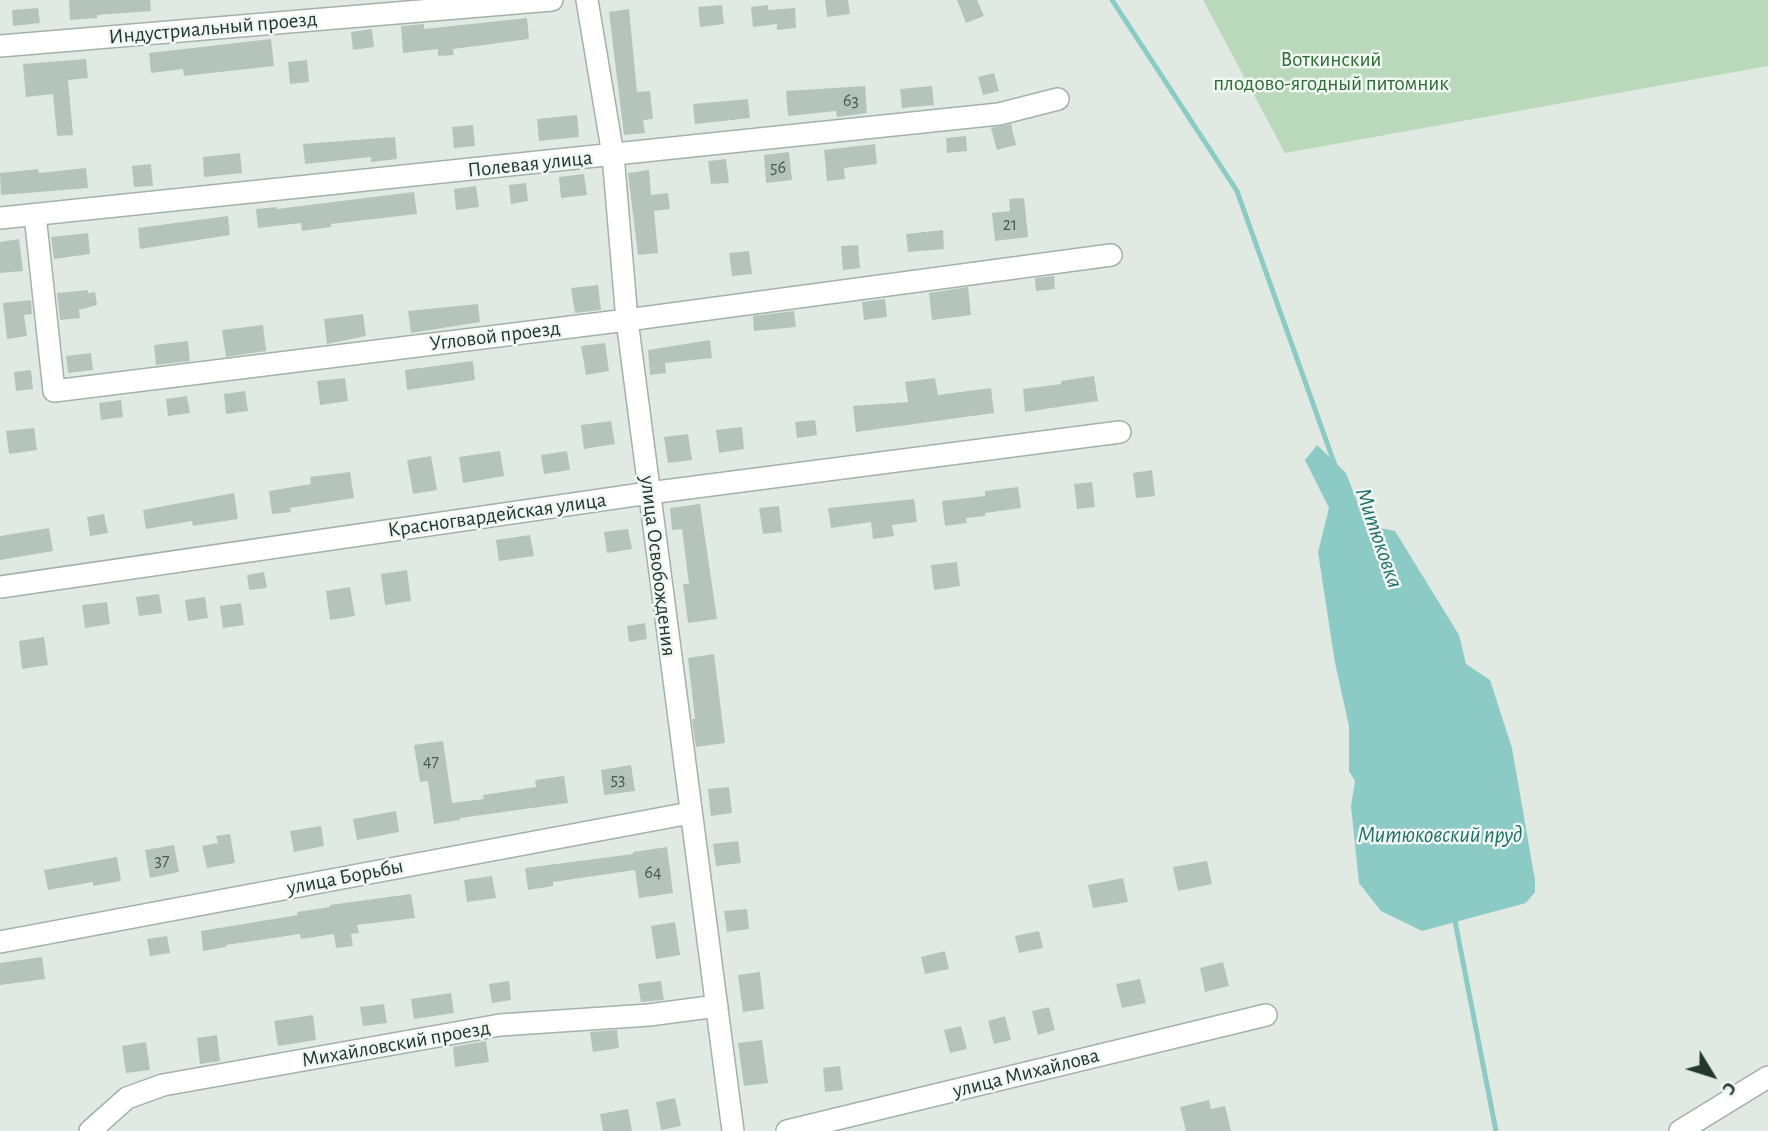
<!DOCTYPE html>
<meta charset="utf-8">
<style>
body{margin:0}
#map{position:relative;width:1768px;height:1131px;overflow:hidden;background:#e0eae3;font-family:"Alegreya Sans",sans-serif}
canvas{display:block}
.north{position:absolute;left:1677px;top:1040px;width:70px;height:70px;-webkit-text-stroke:5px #f0f6f1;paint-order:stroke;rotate:128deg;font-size:19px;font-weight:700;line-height:28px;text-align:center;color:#22382d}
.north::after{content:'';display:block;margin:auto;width:24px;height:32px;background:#22382d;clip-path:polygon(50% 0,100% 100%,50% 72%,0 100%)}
</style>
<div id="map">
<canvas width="1768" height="1131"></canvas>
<div class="north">С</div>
</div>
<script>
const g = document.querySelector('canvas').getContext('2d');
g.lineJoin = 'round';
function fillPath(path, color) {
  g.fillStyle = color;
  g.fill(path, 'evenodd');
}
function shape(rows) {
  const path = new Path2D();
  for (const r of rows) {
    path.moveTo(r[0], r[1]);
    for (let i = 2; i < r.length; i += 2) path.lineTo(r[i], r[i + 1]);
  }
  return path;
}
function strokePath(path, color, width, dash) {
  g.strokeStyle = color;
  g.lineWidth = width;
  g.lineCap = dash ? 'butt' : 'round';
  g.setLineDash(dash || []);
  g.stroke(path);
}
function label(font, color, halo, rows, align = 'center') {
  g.font = font + ' "Alegreya Sans",sans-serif';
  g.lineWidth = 5;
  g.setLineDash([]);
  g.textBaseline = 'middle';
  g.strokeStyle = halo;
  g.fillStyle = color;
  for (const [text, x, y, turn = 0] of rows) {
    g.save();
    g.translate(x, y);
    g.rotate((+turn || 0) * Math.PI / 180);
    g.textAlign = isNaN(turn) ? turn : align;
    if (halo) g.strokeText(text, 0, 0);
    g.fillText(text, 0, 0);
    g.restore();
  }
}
fillPath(shape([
 [1203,0,1768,0,1768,66,1285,153]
]), '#bad9bb');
fillPath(shape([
 [1317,445,1346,473,1366,525,1395,531,1459,635,1466,664,1490,680,1512,748,1535,880,1535,892,1526,903,1422,931,1381,911,1359,883,1351,806,1355,781,1349,771,1349,726,1335,663,1318,552,1329,508,1305,460]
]), '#8ccbc5');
strokePath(shape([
 [1112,0,1237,191,1336,468],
 [1454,916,1496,1131]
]), '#8ccbc5', 5);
fillPath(shape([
 [69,0,150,0,151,11,97,15,97,18,70,20],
 [825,0,848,0,850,14,827,17],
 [957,0,977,0,984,16,966,23],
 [722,5,724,24,700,27,698,7],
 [768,5,768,10,795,8,796,28,777,30,777,24,753,27,751,7],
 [38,8,40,23,13,26,12,10],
 [629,9,637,92,650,91,653,119,643,120,645,133,624,135,609,12],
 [527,18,529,39,453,49,454,55,438,56,438,49,403,53,401,26,424,24,424,29],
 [372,29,374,47,353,50,351,32],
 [271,39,274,66,184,76,183,69,151,73,149,53],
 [86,59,88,78,68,80,73,135,57,136,53,94,26,97,23,64],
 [307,60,309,82,290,84,288,62],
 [994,73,999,91,983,95,978,77],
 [865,86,867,113,837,117,836,111,788,116,786,91],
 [932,86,934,105,902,108,900,89],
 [748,99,750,118,695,124,693,104],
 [577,115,579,137,539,141,537,119],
 [1011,124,1016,145,997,150,991,128],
 [473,125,475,146,454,148,452,127],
 [966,136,967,151,947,153,946,138],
 [395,137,397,159,371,162,371,157,305,164,303,144],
 [875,144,877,164,844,168,845,179,827,181,824,150],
 [789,152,792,180,766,183,764,155],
 [240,153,242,173,204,177,203,157],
 [726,159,729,183,711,184,708,161],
 [151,164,153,186,134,187,132,166],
 [86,168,88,188,1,195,0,173,38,169,39,173],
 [649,170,651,195,668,193,670,209,654,211,658,253,638,255,628,173],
 [584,174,587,195,561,198,559,177],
 [526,183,528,201,511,204,509,185],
 [476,186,479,207,456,210,454,189],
 [414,192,417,214,331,224,331,227,302,231,301,223,258,228,256,209,277,207,277,209],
 [1024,198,1028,237,995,241,992,213,1010,211,1009,199],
 [228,216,230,235,140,249,138,228],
 [943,230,944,249,908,252,906,234],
 [88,233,90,254,54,259,51,237],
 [19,239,23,271,0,273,0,242],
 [858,245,860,268,843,270,841,246],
 [749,251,752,274,732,276,729,253],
 [1054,276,1055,289,1036,291,1035,278],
 [598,285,601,310,575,313,571,288],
 [968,287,971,315,932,320,929,293],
 [88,290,88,293,95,292,97,305,79,310,80,318,60,320,57,293],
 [885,299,887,317,864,320,862,302],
 [31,300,32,314,24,315,27,336,7,339,3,303],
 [478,304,480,322,411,333,408,311],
 [794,311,796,327,754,331,753,316],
 [363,314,366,336,327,344,324,319],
 [263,325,266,351,226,357,222,330],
 [710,340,712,358,665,363,666,373,650,375,648,350],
 [188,341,190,361,156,365,154,345],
 [605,343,609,371,586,375,581,346],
 [91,353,93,370,68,373,66,356],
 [473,361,475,380,407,390,405,370],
 [31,370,33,389,16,391,14,372],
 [1094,376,1098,401,1025,412,1023,389,1061,384,1061,381],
 [345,378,348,401,320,405,317,381],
 [935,378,938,395,991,388,994,413,856,432,853,406,908,402,905,382],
 [245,391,248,411,226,414,224,394],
 [187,396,190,413,168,416,166,399],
 [121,400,123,417,101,420,99,403],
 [815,420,817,435,797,438,795,422],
 [611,421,615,444,584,449,581,425],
 [742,427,744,449,719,453,716,430],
 [34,428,37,450,9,454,6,431],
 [688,434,692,460,668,463,664,437],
 [500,451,504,476,463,483,459,457],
 [567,451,570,470,544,474,541,455],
 [431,456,437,490,413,494,407,460],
 [1152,470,1155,496,1136,498,1133,473],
 [350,472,354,498,290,508,291,512,272,514,269,491,311,484,310,477],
 [1092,482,1095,507,1077,509,1074,484],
 [1018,487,1021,508,985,513,985,516,966,518,967,523,945,526,942,501,985,496,985,491],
 [234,493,238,519,193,526,192,521,146,529,143,510],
 [914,499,917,522,892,525,894,536,873,539,871,522,831,528,828,508],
 [700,504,717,619,688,623,683,584,689,584,682,529,672,530,670,508],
 [779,506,782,532,763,534,759,508],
 [104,514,108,533,90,536,87,517],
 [49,528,53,551,0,560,0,536],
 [628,529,632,549,607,553,604,532],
 [530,535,534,556,499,561,496,540],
 [957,562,960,586,934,590,931,565],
 [407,570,411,601,385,605,381,574],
 [264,572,267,588,249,590,247,575],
 [350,587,355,616,330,620,326,591],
 [159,594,162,613,139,616,136,597],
 [205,597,208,618,188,621,185,600],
 [107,602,110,624,85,628,82,605],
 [241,603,244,625,223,628,220,606],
 [645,623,647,639,629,642,627,626],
 [44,637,48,665,22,669,19,641],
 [714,654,725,743,696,747,692,719,695,719,688,658],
 [443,741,452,803,484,799,483,795,536,787,535,780,564,776,568,803,460,818,460,820,434,824,428,781,420,782,414,745],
 [631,765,635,791,604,795,601,770],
 [729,787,732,813,711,816,708,789],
 [396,811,399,832,357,840,353,819],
 [321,826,324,846,294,852,290,831],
 [230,834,235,863,207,868,202,846,218,843,216,836],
 [738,841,741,863,716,866,713,844],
 [174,845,179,872,150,878,145,850],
 [667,847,673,893,639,898,635,870,553,882,553,886,528,890,525,868,633,854,633,852],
 [117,857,121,881,93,886,93,882,48,890,44,870],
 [1207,861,1212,884,1178,891,1173,867],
 [492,876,496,898,467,902,464,880],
 [1123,878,1128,902,1093,908,1088,885],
 [411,894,415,918,357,925,359,933,351,934,353,946,336,948,334,934,301,939,300,934,226,945,226,947,203,951,201,931,298,915,297,912,330,907,330,905],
 [747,909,749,929,727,932,724,911],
 [675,922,680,955,656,959,651,926],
 [1039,931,1043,948,1019,953,1015,936],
 [167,936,170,953,150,956,147,939],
 [945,951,949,969,925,974,921,957],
 [42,957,45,979,0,985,0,963],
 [1223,962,1229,986,1205,992,1200,968],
 [760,972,764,1009,743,1012,738,975],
 [1140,979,1146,1003,1122,1008,1116,984],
 [509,981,511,1000,492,1003,489,984],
 [661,981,664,1000,641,1002,638,984],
 [451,993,454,1013,414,1019,411,999],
 [384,1004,387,1023,363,1026,360,1007],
 [1049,1007,1055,1030,1038,1035,1032,1011],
 [313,1015,316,1040,278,1046,274,1021],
 [1005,1016,1011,1040,994,1044,988,1021],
 [961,1026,967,1049,950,1053,944,1030],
 [617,1030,619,1048,593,1052,590,1032],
 [217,1035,220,1061,200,1064,197,1038],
 [762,1040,768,1083,744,1086,738,1043],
 [486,1041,489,1062,455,1067,453,1047],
 [146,1042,150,1070,126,1073,122,1046],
 [840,1066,843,1090,825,1092,823,1068],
 [675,1098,681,1126,661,1130,656,1102],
 [1209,1100,1211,1109,1225,1106,1231,1131,1186,1131,1180,1107],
 [628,1109,632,1131,603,1131,600,1114]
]), '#b5c4bb');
const minor = shape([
 [587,0,613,155,627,320,733,1131],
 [0,46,552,0],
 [35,215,54,391,627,320,1111,255],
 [0,218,999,114,1058,99],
 [0,587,649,493,1120,432],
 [0,942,690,813],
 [90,1131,127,1098,163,1085,500,1025,649,1015,717,1006],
 [787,1131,1266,1015],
 [1680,1131,1768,1077]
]);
strokePath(minor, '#a3b1a9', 24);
strokePath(minor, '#fff', 21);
label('18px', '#475b50', null, [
 ["63",851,101],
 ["56",778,168],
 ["21",1010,225],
 ["47",431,762],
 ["53",618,780],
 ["37",162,861],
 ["64",653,873]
]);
label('21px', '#22382d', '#f0f6f1', [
 ["Индустриальный проезд",213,28,-5],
 ["Полевая улица",530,164,-6],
 ["Угловой проезд",495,336,-7],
 ["Красногвардейская улица",497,515,-8],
 ["улица Освобождения",658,566,83],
 ["улица Борьбы",345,877,-11],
 ["Михайловский проезд",396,1044,-10],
 ["улица Михайлова",1026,1073,-14]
]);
label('21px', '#306c38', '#f0f6f1', [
 ["Воткинский",1331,60],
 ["плодово-ягодный питомник",1331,84]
]);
label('italic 23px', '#216f69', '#f0f6f1', [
 ["Митюковка",1379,538,71],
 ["Митюковский пруд",1440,835]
]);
</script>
